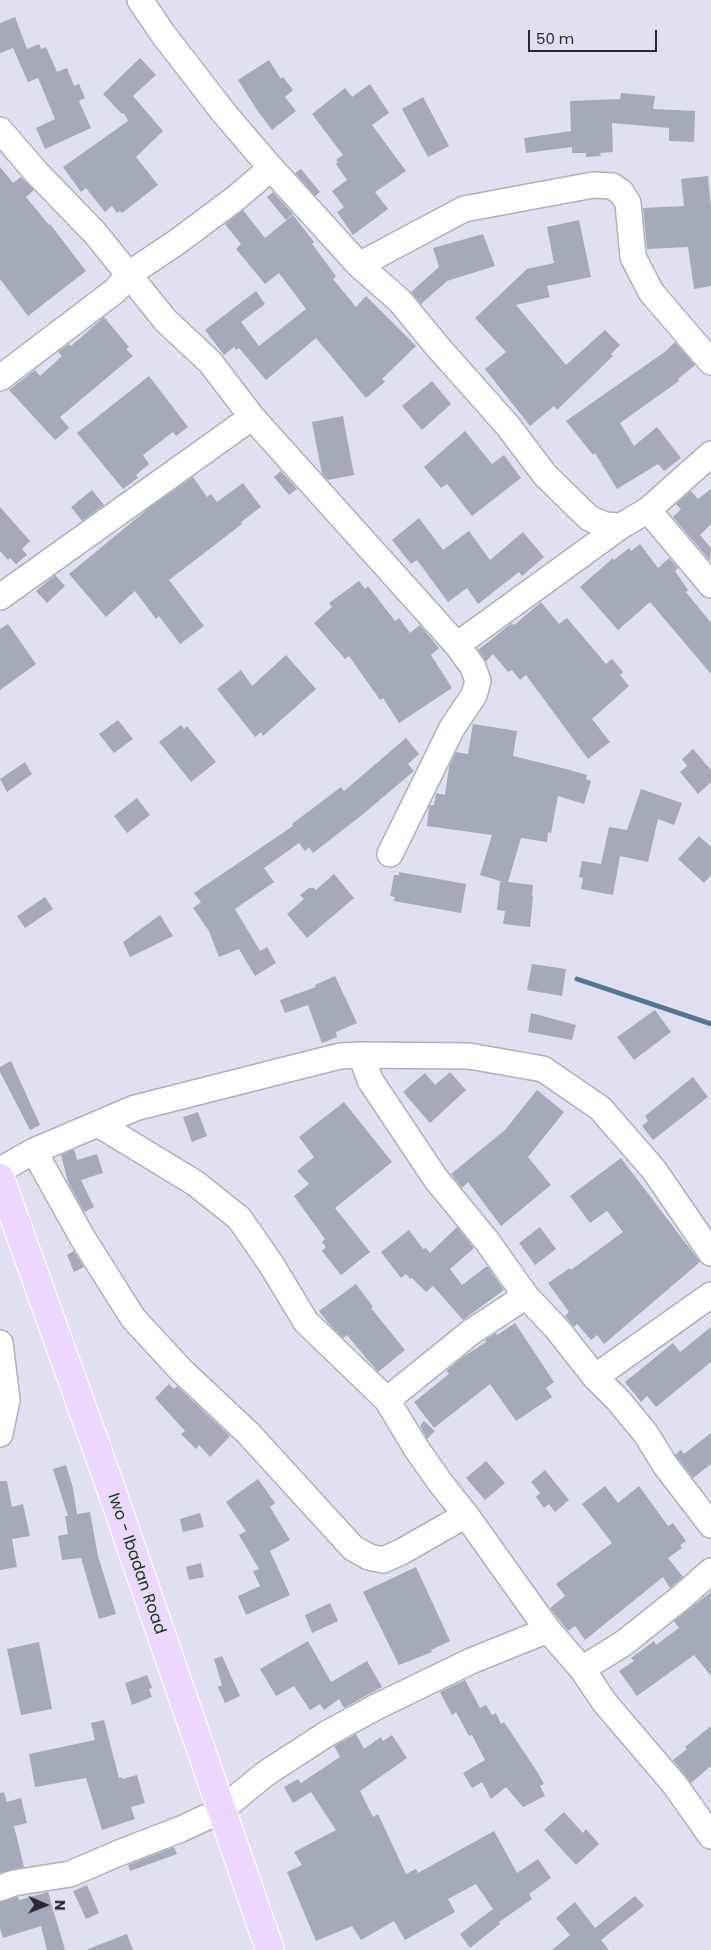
<!DOCTYPE html>
<style>
body{margin:0}
#map{position:relative;width:711px;height:1950px;overflow:hidden;background:#e1e0f0;font-family:Poppins,sans-serif}
canvas{display:block}
.north{position:absolute;left:20px;top:1880px;width:50px;height:50px;-webkit-text-stroke:4px #e1e0f0;paint-order:stroke;rotate:91deg;font-size:14px;font-weight:700;line-height:20px;text-align:center;color:#29282e}
.north::after{content:'';display:block;margin:auto;width:18px;height:22px;background:#29282e;clip-path:polygon(50% 0,100% 100%,50% 72%,0 100%)}
.scale{position:absolute;left:528px;top:30px;width:129px;height:22px;box-sizing:border-box;border:2px solid #29282e;border-top:0;padding-left:6px;font-size:15px;line-height:18px;white-space:nowrap;color:#29282e;-webkit-text-stroke:4px #e1e0f0;paint-order:stroke}
</style>
<div id="map">
<canvas width="711" height="1950"></canvas>
<div class="north">N</div>
<div class="scale">50 m</div>
</div>
<script>
const g = document.querySelector('canvas').getContext('2d');
g.lineJoin = 'round';
function shape(rows) {
  const path = new Path2D();
  for (const r of rows) {
    path.moveTo(r[0], r[1]);
    for (let i = 2; i < r.length; i += 2) path.lineTo(r[i], r[i + 1]);
  }
  return path;
}
function strokePath(path, color, width, dash) {
  g.strokeStyle = color;
  g.lineWidth = width;
  g.lineCap = dash ? 'butt' : 'round';
  g.setLineDash(dash || []);
  g.stroke(path);
}
function fillPath(path, color) {
  g.fillStyle = color;
  g.fill(path, 'evenodd');
}
function label(font, color, halo, rows, align = 'center') {
  g.font = font + ' Poppins,sans-serif';
  g.lineWidth = 4;
  g.setLineDash([]);
  g.textBaseline = 'middle';
  g.strokeStyle = halo;
  g.fillStyle = color;
  for (const [text, x, y, turn = 0] of rows) {
    g.save();
    g.translate(x, y);
    g.rotate((+turn || 0) * Math.PI / 180);
    g.textAlign = isNaN(turn) ? turn : align;
    if (halo) g.strokeText(text, 0, 0);
    g.fillText(text, 0, 0);
    g.restore();
  }
}
strokePath(shape([
 [577,979,711,1024]
]), '#557690', 5);
fillPath(shape([
 [15,17,27,49,39,44,41,49,46,47,57,72,67,68,74,86,79,84,85,98,79,101,91,128,45,149,36,128,55,119,38,78,28,82,13,48,0,53,0,23],
 [140,58,156,75,133,96,163,131,136,157,158,185,122,213,120,211,117,213,112,206,105,212,86,188,81,192,63,167,128,121,124,113,122,114,103,94],
 [269,60,281,79,283,77,293,90,285,97,296,111,272,130,257,110,238,80],
 [370,84,389,113,372,125,406,171,375,192,388,209,353,235,337,212,344,207,332,191,347,180,336,164,338,162,336,160,343,155,312,114,345,88,352,97],
 [621,93,655,96,653,109,695,111,694,142,669,141,669,128,612,123,613,152,600,153,601,156,586,157,586,153,572,153,572,147,526,153,524,138,571,131,570,101,620,99],
 [423,97,449,146,428,157,402,109],
 [0,167,13,183,21,177,34,190,26,197,49,225,50,224,86,271,28,316,0,279],
 [301,169,320,192,315,196,295,173],
 [708,176,711,207,711,286,694,289,688,247,647,249,643,208,684,206,681,179],
 [273,192,293,214,286,220,267,197],
 [243,210,265,238,293,215,314,242,312,244,336,276,333,279,356,307,366,296,416,346,382,379,385,382,366,398,316,338,266,380,239,348,236,350,234,347,224,355,205,330,256,291,265,304,241,322,259,346,306,309,279,273,265,284,236,249,241,244,225,224],
 [579,220,591,277,547,286,550,297,516,305,566,365,605,330,620,345,611,354,613,356,557,410,554,406,530,426,485,369,506,352,475,318,527,269,554,263,547,227],
 [483,234,495,266,447,281,421,304,411,292,439,267,433,248],
 [104,317,129,347,126,349,133,356,60,417,69,428,55,440,9,390,35,370,40,376,62,356,58,352,69,344,71,346],
 [675,342,695,365,678,379,679,381,620,423,634,446,657,427,681,458,664,471,658,464,617,489,595,453,593,455,566,421,666,351],
 [149,376,188,427,176,436,173,432,143,455,149,464,136,475,138,478,123,489,77,433],
 [432,381,451,404,422,430,402,406],
 [343,416,354,475,328,480,322,474,312,422],
 [465,431,492,464,504,455,521,478,472,516,447,484,441,488,424,467],
 [281,471,297,489,289,495,274,477],
 [193,477,207,497,211,494,217,502,243,483,261,507,241,522,242,524,169,580,204,626,180,644,159,616,156,619,135,591,106,617,69,574,150,507],
 [711,489,711,524,700,535,711,548,710,561,673,517,681,509,676,504,691,491,698,499],
 [92,490,104,505,82,521,71,507],
 [0,507,30,541,22,549,27,555,16,564,10,558,8,560,0,551],
 [419,518,443,550,469,531,490,560,523,532,544,557,522,576,519,572,478,604,467,588,448,602,417,560,411,564,392,540],
 [640,544,658,568,669,558,678,568,675,571,688,590,686,592,711,623,711,674,650,602,618,630,580,587,613,558,614,560,629,548,631,551],
 [55,575,65,586,47,603,36,591],
 [359,581,365,589,368,586,395,621,399,618,410,633,420,625,439,648,431,655,452,688,399,723,383,698,380,700,349,656,345,659,314,623,332,607,329,603],
 [541,602,559,624,567,618,606,664,612,659,623,672,620,675,629,686,592,719,610,742,588,759,526,675,520,680,512,670,508,672,493,654,486,661,478,650,512,623,514,625],
 [8,624,36,664,0,690,0,629],
 [286,655,316,689,263,736,261,732,255,737,217,689,241,670,252,686],
 [118,720,133,739,114,753,99,734],
 [473,724,517,731,513,756,566,769,587,775,586,779,591,781,584,804,558,796,551,833,548,832,547,842,521,838,508,882,533,885,532,896,533,897,530,927,503,924,505,911,497,910,500,882,503,882,480,875,492,835,427,826,429,807,430,805,434,805,436,793,445,795,449,767,456,752,468,754],
 [181,725,184,729,187,726,216,762,191,782,159,742],
 [406,738,419,754,408,764,414,771,362,815,313,853,309,847,305,851,299,843,264,868,274,882,235,909,260,951,267,947,276,963,255,976,239,949,219,957,209,931,193,908,201,902,194,893,293,826,292,824,341,787,344,791],
 [693,749,711,770,711,782,698,794,680,772,687,766,682,759],
 [25,762,32,774,7,792,0,779],
 [641,789,682,803,674,825,658,819,648,862,620,856,613,895,581,889,583,878,579,877,582,861,601,864,609,827,627,830],
 [137,798,150,815,127,833,114,816],
 [699,836,711,847,711,875,704,883,678,859],
 [399,872,466,884,461,913,394,901,395,897,390,896,394,875,399,875],
 [334,874,354,898,307,938,287,914,304,899,300,895,309,888,314,888,316,890],
 [45,897,53,909,25,928,17,916],
 [160,915,173,936,130,957,123,942],
 [532,964,566,969,562,996,527,990],
 [335,976,357,1023,336,1032,337,1037,322,1043,308,1005,285,1013,280,1000,316,987,315,985],
 [655,1010,671,1032,634,1060,617,1037],
 [531,1013,576,1025,572,1040,528,1032],
 [11,1061,40,1125,30,1130,0,1072,0,1067],
 [450,1072,466,1090,430,1123,403,1092,425,1073,435,1085],
 [693,1077,708,1097,653,1140,642,1126,648,1121,645,1116],
 [537,1090,564,1112,528,1157,551,1185,501,1226,468,1182,462,1188,451,1174,505,1130],
 [344,1102,392,1162,335,1208,370,1252,341,1275,322,1251,326,1247,322,1242,325,1239,294,1196,309,1184,297,1171,314,1157,299,1137],
 [198,1112,207,1136,192,1142,183,1117],
 [74,1149,77,1160,97,1154,103,1173,81,1180,94,1207,84,1212,68,1182,61,1155],
 [621,1158,700,1262,604,1344,597,1335,591,1340,577,1324,574,1327,565,1316,569,1312,548,1283,570,1268,571,1270,623,1232,607,1211,590,1223,570,1196],
 [457,1227,474,1248,450,1269,462,1285,487,1266,504,1290,463,1320,433,1286,426,1292,412,1278,410,1279,406,1274,401,1278,381,1252,409,1230,423,1249,426,1248,430,1253],
 [540,1227,556,1249,535,1265,519,1243],
 [74,1251,84,1267,74,1272,67,1255],
 [356,1284,373,1307,371,1308,405,1350,378,1372,347,1335,343,1338,329,1324,319,1311],
 [515,1323,554,1382,546,1388,552,1397,516,1421,490,1384,434,1428,414,1402,449,1374,446,1371,463,1357,486,1342,485,1340,496,1333,497,1335],
 [711,1327,711,1362,656,1407,647,1396,641,1402,625,1382,673,1343,680,1352],
 [169,1384,174,1389,177,1386,230,1436,210,1457,199,1445,196,1449,181,1434,185,1431,155,1398],
 [424,1421,435,1431,427,1439,420,1426],
 [711,1433,711,1464,693,1478,675,1455,681,1450,684,1454],
 [486,1461,505,1483,485,1500,466,1478],
 [66,1465,73,1488,77,1514,90,1512,98,1556,116,1614,99,1619,81,1558,62,1560,58,1536,68,1534,65,1516,68,1516,53,1469],
 [545,1470,569,1500,555,1512,549,1504,544,1508,536,1497,540,1493,531,1482],
 [258,1479,275,1503,270,1507,290,1540,270,1551,290,1595,246,1615,238,1596,260,1586,253,1571,259,1569,239,1535,246,1531,226,1502],
 [0,1481,7,1481,12,1507,23,1504,30,1536,12,1539,17,1567,0,1570],
 [605,1486,618,1503,639,1486,668,1526,673,1523,686,1541,680,1545,682,1548,668,1558,683,1577,670,1588,663,1577,585,1640,575,1626,568,1631,550,1608,565,1596,556,1584,612,1543,582,1504],
 [200,1513,204,1527,183,1532,180,1519],
 [201,1563,204,1577,189,1580,186,1567],
 [416,1567,450,1641,431,1650,432,1652,399,1665,363,1592],
 [711,1592,711,1676,694,1655,637,1696,619,1671,634,1661,631,1658,654,1641,656,1645,679,1628,674,1621],
 [330,1603,338,1621,312,1633,305,1615],
 [308,1641,331,1682,367,1661,382,1687,344,1708,339,1699,324,1710,320,1704,310,1710,294,1686,276,1696,260,1669],
 [39,1642,52,1709,21,1715,7,1649],
 [222,1656,240,1696,225,1703,218,1687,222,1685,214,1659],
 [147,1675,152,1688,149,1689,152,1697,132,1705,125,1683],
 [465,1680,480,1708,486,1705,492,1715,496,1713,501,1724,504,1722,538,1773,544,1784,540,1786,545,1796,523,1807,506,1787,491,1799,482,1782,472,1788,463,1773,485,1760,472,1735,469,1736,456,1712,452,1715,440,1692],
 [104,1720,119,1778,122,1777,122,1779,137,1775,145,1803,131,1807,135,1819,102,1830,86,1778,35,1787,29,1754,95,1740,91,1723],
 [711,1726,711,1766,691,1783,673,1760,687,1749,685,1747],
 [356,1734,364,1749,381,1737,383,1741,392,1735,407,1758,360,1791,373,1817,378,1814,406,1874,416,1869,418,1873,494,1831,517,1873,538,1859,551,1878,529,1894,532,1899,499,1922,500,1924,470,1948,460,1934,493,1909,476,1884,448,1899,455,1912,405,1940,394,1921,361,1940,352,1926,316,1941,287,1872,302,1865,294,1852,336,1830,311,1792,293,1803,284,1787,298,1779,301,1783,340,1757,334,1746],
 [4,1792,7,1802,21,1798,27,1823,14,1826,24,1867,0,1873,0,1793],
 [564,1812,583,1833,586,1829,599,1844,576,1865,544,1830],
 [174,1847,177,1854,130,1871,128,1865],
 [87,1885,99,1913,86,1919,73,1891],
 [48,1892,65,1950,47,1950,41,1926,3,1938,0,1928,0,1902,18,1897,19,1900],
 [635,1896,644,1906,601,1940,609,1950,552,1950,570,1935,556,1918,575,1902,595,1928],
 [127,1934,133,1950,88,1950,88,1949]
]), '#a4aab8');
const minor = shape([
 [140,0,163,34,224,113,271,168,359,265,400,301,437,346,508,426,545,475,589,518,605,525,621,526,648,510,711,454],
 [0,130,36,172,95,233,166,321,210,362,252,417,457,645,473,667,478,681,474,695,452,728,390,854],
 [359,265,464,209,593,185,612,186,621,192,628,203,633,257,651,292,711,362],
 [0,378,116,290,129,274,177,242,236,198,271,168],
 [648,510,711,585],
 [0,597,252,417],
 [457,645,621,526],
 [361,1055,469,1056,543,1069,600,1108,654,1170,711,1253],
 [98,1124,195,1183,239,1218,271,1264,306,1322,387,1400,416,1448,439,1481,466,1515,548,1630,582,1669,605,1703,675,1785,711,1836],
 [34,1151,82,1237,133,1318,181,1370,248,1433,353,1548,369,1557,383,1560,401,1552,466,1515],
 [0,1170,34,1151,135,1108,340,1056,361,1055,370,1080,436,1179,487,1241,526,1296,558,1330,595,1377,618,1400,646,1434,665,1465,711,1525],
 [0,1343,7,1400,0,1434],
 [595,1377,711,1295],
 [387,1400,471,1332,526,1296],
 [582,1669,624,1643,683,1596,711,1571],
 [0,1888,14,1883,70,1874,119,1853,181,1829,220,1811,265,1774,328,1733,378,1706,471,1661,548,1630]
]);
const major = shape([
 [0,1178,108,1480,270,1950]
]);
strokePath(minor, '#b0afbf', 28);
strokePath(major, '#fff', 30);
strokePath(minor, '#fff', 25);
strokePath(major, '#eed7fe', 28);
label('16px', '#29282e', '#e1e0f0', [
 ["Iwo - Ibadan Road",136,1564,71]
]);
</script>
